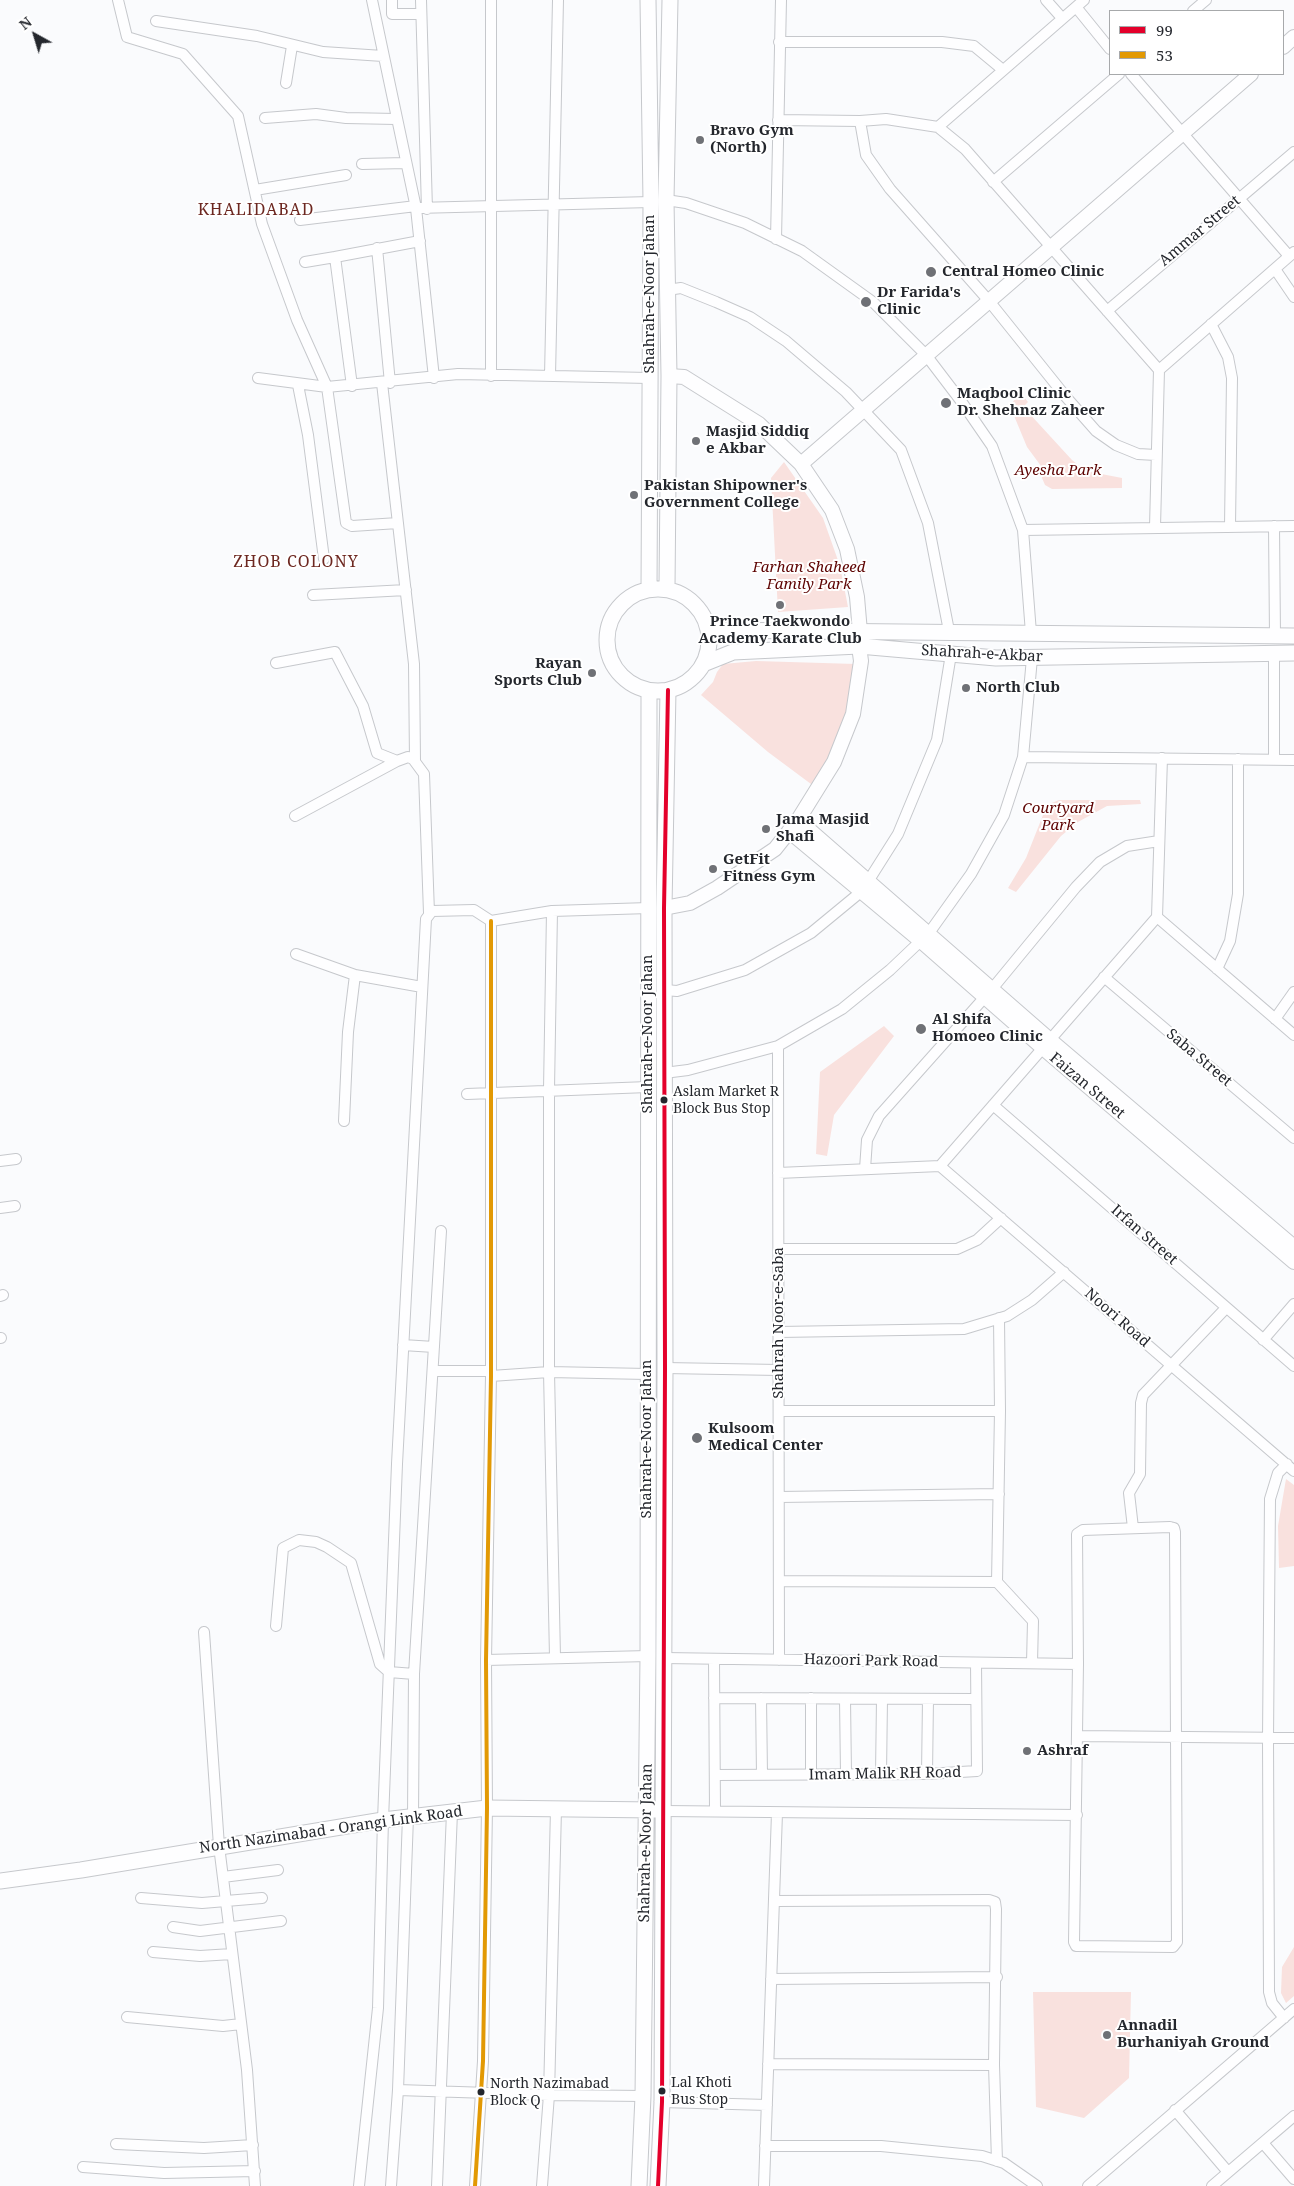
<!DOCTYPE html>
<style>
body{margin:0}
#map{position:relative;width:1294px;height:2186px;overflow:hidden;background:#fafbfd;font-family:"Noto Serif",serif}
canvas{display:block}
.legend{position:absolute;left:1109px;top:10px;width:175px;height:65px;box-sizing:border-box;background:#fff;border:1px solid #a7a9ab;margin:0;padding:6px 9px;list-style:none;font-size:15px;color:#24272d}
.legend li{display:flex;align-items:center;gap:10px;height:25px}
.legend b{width:25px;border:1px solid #a7a9ab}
.north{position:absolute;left:10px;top:10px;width:50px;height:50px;-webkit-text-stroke:4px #fff;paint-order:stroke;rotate:321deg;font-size:14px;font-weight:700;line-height:20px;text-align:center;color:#24272d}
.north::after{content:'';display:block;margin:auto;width:18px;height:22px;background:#24272d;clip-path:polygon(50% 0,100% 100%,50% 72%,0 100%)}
</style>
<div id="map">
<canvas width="1294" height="2186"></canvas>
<ul class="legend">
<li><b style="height:6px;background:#e4002b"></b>99</li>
<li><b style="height:6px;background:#e29904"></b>53</li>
</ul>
<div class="north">N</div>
</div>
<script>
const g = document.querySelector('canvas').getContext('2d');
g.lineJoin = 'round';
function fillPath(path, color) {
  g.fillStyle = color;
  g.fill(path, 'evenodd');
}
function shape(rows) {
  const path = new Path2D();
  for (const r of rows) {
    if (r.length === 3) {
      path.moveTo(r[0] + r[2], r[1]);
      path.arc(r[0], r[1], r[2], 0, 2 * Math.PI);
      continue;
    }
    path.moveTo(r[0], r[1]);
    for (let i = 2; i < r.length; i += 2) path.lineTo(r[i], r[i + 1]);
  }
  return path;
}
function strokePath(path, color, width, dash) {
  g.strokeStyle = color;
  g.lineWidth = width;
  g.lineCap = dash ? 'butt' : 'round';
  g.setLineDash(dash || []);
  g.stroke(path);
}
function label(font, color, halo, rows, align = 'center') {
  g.font = font + ' "Noto Serif",serif';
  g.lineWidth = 4;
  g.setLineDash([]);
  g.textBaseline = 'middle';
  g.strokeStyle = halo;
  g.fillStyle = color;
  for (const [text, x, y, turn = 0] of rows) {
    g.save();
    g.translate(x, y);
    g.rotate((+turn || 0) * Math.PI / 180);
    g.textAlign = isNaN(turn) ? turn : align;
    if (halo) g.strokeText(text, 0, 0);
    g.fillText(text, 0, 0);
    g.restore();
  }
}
fillPath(shape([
 [1020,392,1028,402,1025,405,1027,411,1072,460,1086,471,1122,478,1122,488,1052,489,1045,485,1042,478,1041,466,1027,447,1010,406],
 [784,462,823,518,840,566,848,607,778,612,771,478],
 [756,661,856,664,845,724,815,787,768,752,701,695,713,682,717,672,723,664],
 [1059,800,1140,800,1141,804,1107,806,1078,822,1061,836,1016,892,1008,888,1026,858,1047,805],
 [884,1026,894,1036,834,1115,827,1156,816,1154,820,1072],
 [1286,1479,1294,1485,1294,1566,1279,1568,1278,1526],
 [1294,1947,1294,1996,1286,2003,1281,1993,1282,1967],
 [1033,1992,1131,1992,1129,2078,1084,2118,1036,2107]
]), '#f9e1de');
const minor = shape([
 [118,0,127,37,183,54,238,116,262,224,297,320,327,387,346,523,352,526,398,523],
 [372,0,416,208,434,378],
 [392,0,392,14,420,14],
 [421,0,427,209],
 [1046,0,1062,18],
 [1076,7,1110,49],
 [1193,11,1206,0],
 [156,21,257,36,323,52,383,56],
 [779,42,942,42,974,46,1003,70],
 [1131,74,1289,256],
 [286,83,292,46],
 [265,118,316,114,346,118,396,119],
 [778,120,860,121,886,119,938,127,965,149,1159,370,1155,527],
 [860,121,866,155,890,189,989,301,1066,397,1096,431,1116,445,1138,454,1156,455],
 [938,127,1084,0],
 [362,164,405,163],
 [993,182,1119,74],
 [255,190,346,175],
 [666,200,686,203,745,223,802,251,873,302,926,355,961,401,992,446,1023,530,1031,633],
 [416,208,651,202],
 [300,220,416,206],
 [776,239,781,0],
 [377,248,390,383],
 [305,262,335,257],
 [1275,269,1294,297],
 [667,290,681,288,716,302,750,317,786,341,846,392,901,450,928,523,949,631],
 [1107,311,1294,152],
 [1211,324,1228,357,1232,378,1230,526],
 [1159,370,1294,252],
 [491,376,491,0],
 [550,376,558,0],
 [258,378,327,387,458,374,649,378],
 [382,383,414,664,415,761],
 [298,385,308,435,324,559],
 [352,386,335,257,420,241],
 [1274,526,1275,636],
 [1023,530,1294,526],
 [313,595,406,590],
 [276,663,335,652,363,706,377,753,397,761],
 [1023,757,1294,760],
 [1274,760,1274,653],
 [295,816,397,761,408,757,413,759,424,774,429,913],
 [552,911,549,1089,549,1372,555,1657],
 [1157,917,1294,1035],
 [296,954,355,975,422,987],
 [1217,969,1230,941,1238,894,1238,759],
 [1104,977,1294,1138],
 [665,990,677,991,745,970,811,933,862,891,898,834,937,740,951,654],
 [1275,1019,1294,992],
 [778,1046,779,1660],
 [664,1073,688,1070,778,1046,842,1009,890,970,929,933,971,874,1004,815,1023,757,1032,658],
 [467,1094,648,1087],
 [993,1105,1294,1366],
 [344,1121,348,1032,355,975],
 [0,1161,16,1159],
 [940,1166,1294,1471],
 [865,1169,867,1140,879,1116,992,989,1076,887,1100,862,1127,846,1159,841],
 [778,1173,940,1166,1157,917,1162,758],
 [0,1208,15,1206],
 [779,1249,957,1249,977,1240,1001,1218],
 [0,1296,3,1295],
 [999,1318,1000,1411,997,1582,1033,1621,1032,1663],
 [779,1332,964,1329,1007,1316,1032,1300,1064,1272],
 [0,1338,1,1338],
 [1263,1340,1294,1304],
 [403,1345,434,1347],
 [665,1368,779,1370],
 [433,1371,491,1371],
 [491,1376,549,1372,647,1374],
 [779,1411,1000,1411],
 [779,1497,999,1494],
 [1170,1527,1174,1528,1175,1532,1177,1942,1173,1947,1076,1946,1074,1942,1078,1664,1077,1534,1083,1530,1170,1527],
 [1133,1528,1129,1493,1140,1474,1141,1403,1143,1395,1226,1308],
 [780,1581,997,1582],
 [276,1626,283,1548,299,1540,316,1542,327,1547,351,1563,380,1664,389,1672,414,1674],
 [204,1632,219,1846,247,2070,255,2186],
 [664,1658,1078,1664],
 [486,1660,648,1656],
 [714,1660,715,1810],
 [714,1698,975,1699],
 [761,1698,762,1775],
 [811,1698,811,1775],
 [845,1699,846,1774],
 [1078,1736,1294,1738],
 [881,1774,882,1699],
 [927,1774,928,1699],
 [715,1775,927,1774,977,1771,976,1663],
 [664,1811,1077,1815],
 [413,1817,414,1674,441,1231],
 [223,1877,278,1870],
 [141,1898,202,1903,262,1898],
 [774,1901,989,1900,995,1902,996,1909,994,2065,997,2161],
 [173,1927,200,1931,281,1921],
 [153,1952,200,1956,232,1954],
 [771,1979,997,1977],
 [127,2017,223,2026,241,2024],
 [1284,2018,1272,2003,1269,1992,1268,1739,1270,1499,1278,1473,1287,1464],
 [768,2064,994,2065],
 [398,2090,549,2095,643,2096],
 [662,2102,767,2105],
 [1175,2110,1228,2172],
 [1263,2143,1294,2179],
 [116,2144,204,2148,253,2145],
 [765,2146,881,2146,982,2156,1004,2163,1037,2186],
 [83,2167,164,2173,255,2171],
 [359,2186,378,2008,383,1820,397,1464,426,919,432,911,474,910,491,921,552,911,649,908],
 [391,2186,398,2090,408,1817],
 [437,2186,452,1812],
 [475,2186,483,2061,487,1808,486,1660,491,1376,491,921],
 [542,2186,549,2095,556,1809],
 [764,2186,777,1813],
 [1088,2186,1294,2009],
 [1212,2186,1294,2116]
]);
const tertiary = shape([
 [1283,47,1294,37],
 [669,376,684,377,759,424,801,464,832,510,847,549,857,597,860,632],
 [801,464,1251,74],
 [798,820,1050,1040,1294,1247],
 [789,831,921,941,1043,1048,1294,1262],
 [664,908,690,903,717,888,775,849,798,820,834,762,853,714,861,661,859,646]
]);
const secondary = shape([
 [648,0,651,202,649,589],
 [667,588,669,376,666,200,670,0],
 [658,640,51],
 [708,630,1294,636],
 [703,664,733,652,859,646,996,658,1294,653],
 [0,1881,81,1870,383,1820,487,1808,655,1810],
 [639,2186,643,2096,648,1656,649,691],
 [658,2186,662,2102,665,1368,664,908,668,690]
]);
strokePath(minor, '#c6c8cc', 12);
strokePath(tertiary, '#c6c8cc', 16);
strokePath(secondary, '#c6c8cc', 17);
strokePath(minor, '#fefeff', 10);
strokePath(tertiary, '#fefeff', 14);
strokePath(secondary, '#fefeff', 15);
strokePath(shape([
 [658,2186,662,2102,665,1368,664,908,668,690]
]), '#e4002b', 4);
strokePath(shape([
 [475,2186,483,2061,487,1808,486,1660,491,1376,491,921]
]), '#e29904', 4);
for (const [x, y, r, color] of [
 [700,140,5,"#6f7176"],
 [931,272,6,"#6f7176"],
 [866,302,6,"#6f7176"],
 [946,403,6,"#6f7176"],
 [696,441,5,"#6f7176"],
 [634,495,5,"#6f7176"],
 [780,605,5,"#6f7176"],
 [592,673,5,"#6f7176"],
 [966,688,5,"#6f7176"],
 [766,829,5,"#6f7176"],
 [713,869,5,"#6f7176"],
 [921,1029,6,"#6f7176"],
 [664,1100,4.5,"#24272d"],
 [697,1438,6,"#6f7176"],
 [1027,1751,5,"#6f7176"],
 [1107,2035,5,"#6f7176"],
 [662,2091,4.5,"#24272d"],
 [481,2092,4.5,"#24272d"]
]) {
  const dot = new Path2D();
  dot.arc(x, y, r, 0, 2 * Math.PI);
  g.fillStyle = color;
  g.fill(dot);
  strokePath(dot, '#fff', 2);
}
label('14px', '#24272d', '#fff', [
 ["Aslam Market R",673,1092],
 ["Block Bus Stop",673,1109],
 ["Lal Khoti",671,2083],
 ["Bus Stop",671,2100],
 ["North Nazimabad",490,2084],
 ["Block Q",490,2101]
], 'left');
label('bold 15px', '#24272d', '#fff', [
 ["Bravo Gym",710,131],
 ["(North)",710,148],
 ["Central Homeo Clinic",942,272],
 ["Dr Farida's",877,293],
 ["Clinic",877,310],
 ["Maqbool Clinic",957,394],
 ["Dr. Shehnaz Zaheer",957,411],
 ["Masjid Siddiq",706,432],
 ["e Akbar",706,449],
 ["Pakistan Shipowner's",644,486],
 ["Government College",644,503],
 ["Prince Taekwondo",780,622,"center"],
 ["Academy Karate Club",780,639,"center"],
 ["Rayan",582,664,"right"],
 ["Sports Club",582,681,"right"],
 ["North Club",976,688],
 ["Jama Masjid",776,820],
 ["Shafi",776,837],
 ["GetFit",723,860],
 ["Fitness Gym",723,877],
 ["Al Shifa",932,1020],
 ["Homoeo Clinic",932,1037],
 ["Kulsoom",708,1429],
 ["Medical Center",708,1446],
 ["Ashraf",1037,1751],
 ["Annadil",1117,2026],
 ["Burhaniyah Ground",1117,2043]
], 'left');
label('15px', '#24272d', '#fff', [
 ["Ammar Street",1200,231,-40],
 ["Shahrah-e-Noor Jahan",650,294,-90],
 ["Shahrah-e-Akbar",982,654,3],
 ["Shahrah-e-Noor Jahan",648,1034,-90],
 ["Saba Street",1199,1058,40],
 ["Faizan Street",1087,1086,40],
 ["Irfan Street",1144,1235,41],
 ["Noori Road",1117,1318,41],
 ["Shahrah Noor-e-Saba",779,1323,-90],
 ["Shahrah-e-Noor Jahan",647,1439,-90],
 ["Hazoori Park Road",871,1661,1],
 ["Imam Malik RH Road",885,1774,-1],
 ["North Nazimabad - Orangi Link Road",331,1830,-8],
 ["Shahrah-e-Noor Jahan",646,1843,-89]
]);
label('italic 15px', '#5d0302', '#fff', [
 ["Ayesha Park",1058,471],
 ["Farhan Shaheed",809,568],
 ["Family Park",809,585],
 ["Courtyard",1058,809],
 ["Park",1058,826]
]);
g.letterSpacing = '1px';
label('16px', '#6d2821', '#fff', [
 ["KHALIDABAD",256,210],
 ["ZHOB COLONY",296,562]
]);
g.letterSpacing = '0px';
</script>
